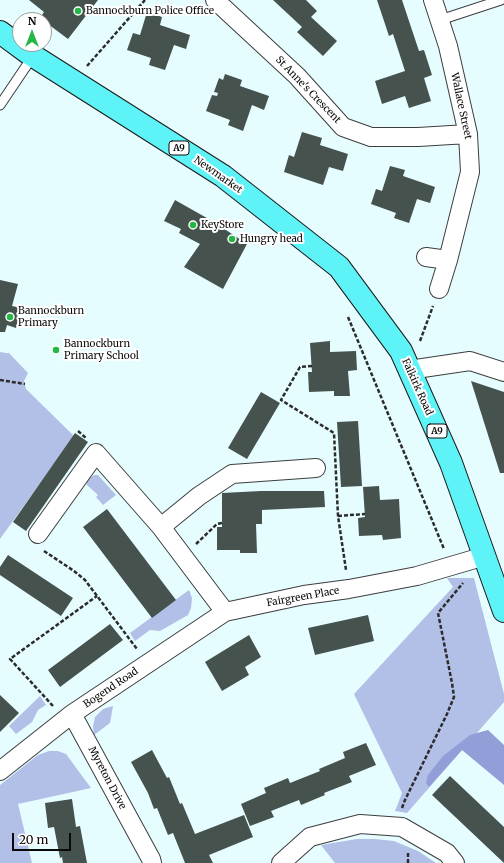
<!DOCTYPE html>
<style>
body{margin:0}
#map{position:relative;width:504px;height:863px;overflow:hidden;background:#e6fdff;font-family:Merriweather,serif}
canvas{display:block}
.north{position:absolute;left:12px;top:12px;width:40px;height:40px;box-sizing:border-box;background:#fff;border:1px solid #9d9d9d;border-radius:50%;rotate:0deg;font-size:11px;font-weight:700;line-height:16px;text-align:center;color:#0a0a0a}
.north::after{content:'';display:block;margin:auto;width:14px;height:18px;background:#25b646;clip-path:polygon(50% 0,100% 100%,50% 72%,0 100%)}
.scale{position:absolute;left:12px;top:833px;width:59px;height:18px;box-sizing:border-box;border:2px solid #0a0a0a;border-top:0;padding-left:5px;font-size:12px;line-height:14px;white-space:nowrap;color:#0a0a0a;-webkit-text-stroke:3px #fff;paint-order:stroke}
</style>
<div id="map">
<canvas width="504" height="863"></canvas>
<div class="north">N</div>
<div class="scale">20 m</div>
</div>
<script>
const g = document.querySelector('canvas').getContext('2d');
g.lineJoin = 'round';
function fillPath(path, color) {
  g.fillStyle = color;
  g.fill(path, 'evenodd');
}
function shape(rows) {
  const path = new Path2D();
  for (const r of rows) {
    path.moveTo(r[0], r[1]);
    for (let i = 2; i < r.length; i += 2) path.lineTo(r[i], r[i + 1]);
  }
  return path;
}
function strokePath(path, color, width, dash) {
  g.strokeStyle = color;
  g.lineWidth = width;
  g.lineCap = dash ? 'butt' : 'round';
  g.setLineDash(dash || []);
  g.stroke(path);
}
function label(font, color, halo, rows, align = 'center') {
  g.font = font + ' Merriweather,serif';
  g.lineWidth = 4;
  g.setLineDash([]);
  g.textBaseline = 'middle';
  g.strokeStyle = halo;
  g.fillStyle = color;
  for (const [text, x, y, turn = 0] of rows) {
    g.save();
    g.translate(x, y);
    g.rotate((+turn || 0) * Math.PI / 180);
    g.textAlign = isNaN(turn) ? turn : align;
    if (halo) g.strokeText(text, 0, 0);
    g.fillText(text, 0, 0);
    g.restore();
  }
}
fillPath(shape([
 [0,352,6,353,9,353,28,373,24,381,26,389,74,436,0,539],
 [94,475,98,475,116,495,103,505,96,497,98,495,87,485,86,481],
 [447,578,474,578,504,694,504,702,407,813,395,811,402,793,354,694,453,587],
 [189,590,192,598,191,608,188,615,160,631,150,630,135,641,130,633],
 [40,696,46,705,38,710,32,722,16,734,9,726],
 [113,706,110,723,94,735,93,726,95,717,103,709],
 [49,751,58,751,66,754,91,788,18,804,32,863,0,863,0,785,38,755],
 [357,839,375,839,394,841,418,851,436,863,335,863,321,845]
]), '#b2bfe7');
fillPath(shape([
 [488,730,504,745,504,785,462,750,429,787,426,783,428,775,443,756,470,735]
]), '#929ed8');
fillPath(shape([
 [29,0,98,0,68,39,40,18,44,12],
 [273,0,306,0,317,11,311,17,337,41,323,56,297,32,302,27],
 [377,0,402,0,419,51,424,50,432,75,424,78,431,101,409,108,405,96,382,104,375,81,405,71,393,34,389,36],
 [147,12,162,17,160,25,190,35,186,49,174,45,165,70,149,65,151,58,127,50,133,33,140,35],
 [225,74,242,80,240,86,269,96,264,110,252,105,243,131,228,125,230,120,206,111,212,95,217,96,218,93,214,92,219,78,223,80],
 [302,132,322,138,320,145,348,154,343,171,329,167,323,185,284,172,289,155,294,157],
 [390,166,405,170,403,176,435,187,430,203,417,199,409,223,394,218,396,213,371,204,376,189,382,191],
 [175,200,214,222,247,244,223,289,184,267,200,244,179,233,181,229,164,221],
 [0,280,18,284,12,306,21,308,16,328,7,325,5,332,0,332],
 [330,341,330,352,356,351,357,370,348,371,350,396,334,396,334,391,309,392,308,372,312,372,310,343],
 [471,381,504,392,504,473,500,473],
 [261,392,280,403,247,459,228,448],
 [358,421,362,486,341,487,337,422],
 [75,433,88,442,26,531,13,522],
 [379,486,380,500,399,499,401,538,383,540,382,535,359,536,358,518,365,517,363,487],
 [261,491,324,491,325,507,262,510,262,524,256,524,257,553,240,553,240,550,217,550,217,527,222,527,222,493],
 [107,509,176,600,152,618,83,527],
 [8,555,73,598,61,616,0,575,0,567],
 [368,615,374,641,315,655,308,628],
 [110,624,123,640,60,687,48,670],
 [249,635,261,657,245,667,249,675,222,691,205,662],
 [0,695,19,713,0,732],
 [366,743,376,765,349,776,352,782,324,793,325,795,301,805,299,800,271,811,274,817,250,826,241,804,266,793,264,788,288,778,290,783,320,771,319,769,345,758,343,752],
 [152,750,167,778,169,777,180,804,182,803,195,834,244,815,253,837,209,855,213,863,185,863,173,833,168,835,157,808,154,809,148,793,131,762],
 [450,776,504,827,504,863,432,795],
 [72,799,76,827,80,826,87,863,63,863,62,857,60,858,54,827,48,828,45,803]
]), '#46524e');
const service = shape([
 [440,20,501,0],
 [0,105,33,56]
]);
const minor = shape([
 [215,0,297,76,343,127,371,137,418,137,468,134],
 [433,0,448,46,468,134,470,172,448,260,439,289],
 [426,257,448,260],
 [409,370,470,361,504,372],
 [161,527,199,496,232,474,316,468],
 [38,534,96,453,161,527,225,612],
 [72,714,151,859,152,863],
 [0,771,72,714,225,612,304,595,349,589,417,576,485,556],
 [281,863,310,837,360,824,402,827,447,853,455,863]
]);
const primary = shape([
 [0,32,27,52,223,176,339,267,401,351,451,463,504,611]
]);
strokePath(service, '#3d3d3d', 11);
strokePath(minor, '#3d3d3d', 20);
strokePath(primary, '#1b1b1b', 24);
strokePath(shape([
 [87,66,145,0],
 [348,317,444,549],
 [420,341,433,306],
 [312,366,300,367,281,400,334,433,338,516,346,570],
 [0,380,25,384],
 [78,431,86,438],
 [338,516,365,514],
 [196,544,217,524,222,523],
 [44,551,74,571,85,580,137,649],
 [53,706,10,659,97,596],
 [402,808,405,800,447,714,454,697,452,683,438,613,463,583],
 [408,863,408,851]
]), '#2c2c2c', 2.5, [4, 2]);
strokePath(service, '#fff', 9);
strokePath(minor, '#fff', 18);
strokePath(primary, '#5ef3f7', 22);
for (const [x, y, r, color] of [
 [78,11,4,"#25b646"],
 [193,225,4,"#25b646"],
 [232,239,4,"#25b646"],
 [10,317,4,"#25b646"],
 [56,350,4,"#25b646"]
]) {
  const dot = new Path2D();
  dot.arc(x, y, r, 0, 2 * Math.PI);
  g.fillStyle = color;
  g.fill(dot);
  strokePath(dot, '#fff', 1.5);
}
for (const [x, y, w] of [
 [179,148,20],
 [437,431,20]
]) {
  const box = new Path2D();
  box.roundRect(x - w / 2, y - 7, w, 14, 3);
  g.fillStyle = '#fff';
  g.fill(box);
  strokePath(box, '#0a0a0a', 1);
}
label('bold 9px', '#0a0a0a', null, [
 ["A9",179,148],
 ["A9",437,431]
]);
label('10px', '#0a0a0a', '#fff', [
 ["Bannockburn Police Office",86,11],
 ["KeyStore",201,225],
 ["Hungry head",240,239],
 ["Bannockburn",18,311],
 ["Primary",18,323],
 ["Bannockburn",64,344],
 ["Primary School",64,356]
], 'left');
label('10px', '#0a0a0a', '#fff', [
 ["St Anne's Crescent",308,90,46],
 ["Wallace Street",461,106,78],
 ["Newmarket",218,175,35],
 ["Falkirk Road",417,387,66],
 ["Fairgreen Place",303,597,-10],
 ["Bogend Road",111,688,-34],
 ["Myreton Drive",107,778,62]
]);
</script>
